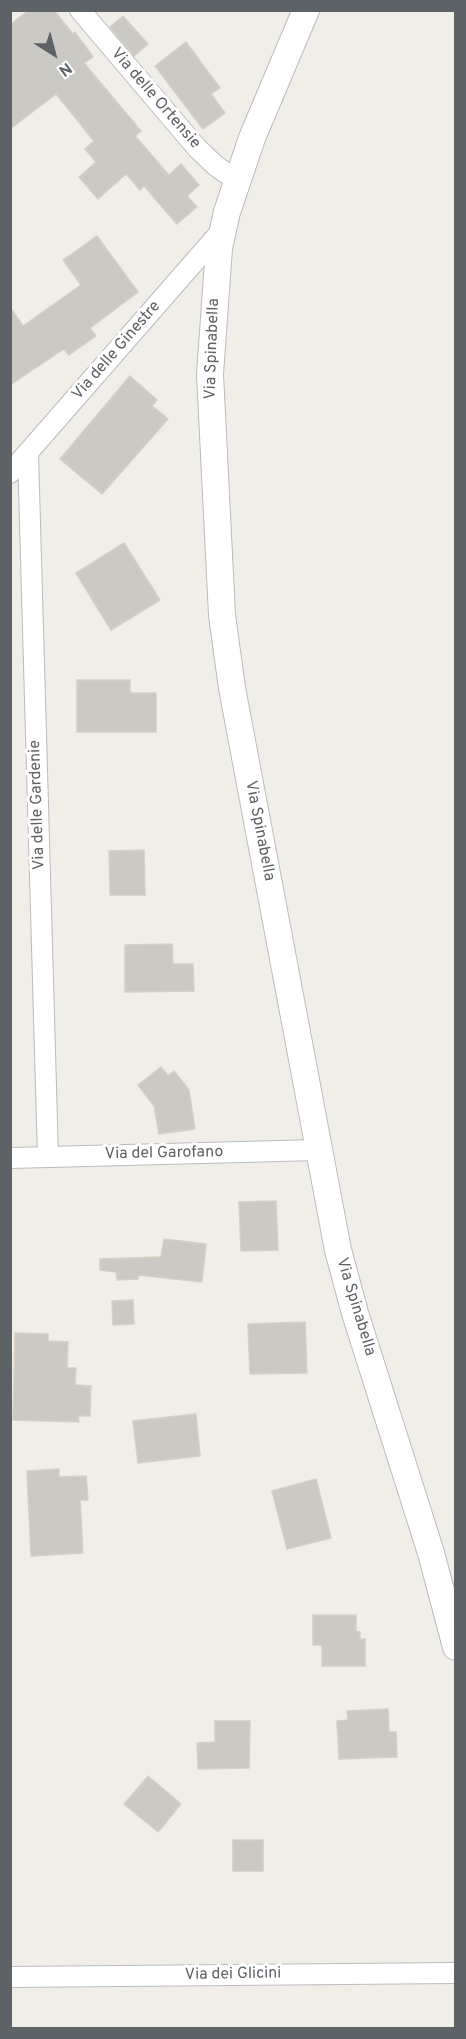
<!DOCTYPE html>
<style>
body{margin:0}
#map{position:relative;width:466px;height:2039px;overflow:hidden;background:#f0eee6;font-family:Overpass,sans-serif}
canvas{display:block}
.frame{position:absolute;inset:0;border:12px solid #5d6267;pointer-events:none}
.north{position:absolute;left:24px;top:24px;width:60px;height:60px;-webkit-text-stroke:4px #fff;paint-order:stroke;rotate:144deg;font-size:16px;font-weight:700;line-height:24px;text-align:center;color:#5d6267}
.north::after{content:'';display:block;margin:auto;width:21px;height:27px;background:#5d6267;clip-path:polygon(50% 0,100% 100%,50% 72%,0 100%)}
</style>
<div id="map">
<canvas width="466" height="2039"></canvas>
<div class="frame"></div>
<div class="north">N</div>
</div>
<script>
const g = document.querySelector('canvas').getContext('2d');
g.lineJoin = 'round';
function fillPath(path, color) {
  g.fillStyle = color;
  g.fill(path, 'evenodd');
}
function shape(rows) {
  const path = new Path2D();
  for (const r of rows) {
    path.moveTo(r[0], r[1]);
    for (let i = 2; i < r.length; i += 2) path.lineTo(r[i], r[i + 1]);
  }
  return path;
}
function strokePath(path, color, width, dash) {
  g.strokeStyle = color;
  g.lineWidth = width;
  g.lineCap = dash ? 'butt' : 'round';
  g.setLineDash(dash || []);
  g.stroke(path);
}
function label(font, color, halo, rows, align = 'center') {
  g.font = font + ' Overpass,sans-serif';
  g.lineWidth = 6;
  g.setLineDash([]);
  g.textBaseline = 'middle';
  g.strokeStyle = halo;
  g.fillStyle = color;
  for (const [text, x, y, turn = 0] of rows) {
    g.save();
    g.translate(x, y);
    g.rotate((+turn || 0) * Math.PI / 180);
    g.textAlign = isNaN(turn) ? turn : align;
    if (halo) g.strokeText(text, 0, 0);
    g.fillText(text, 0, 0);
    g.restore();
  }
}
const building = shape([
 [29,10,54,10,73,34,75,32,93,57,84,63,141,131,135,136,169,175,181,164,199,185,187,196,197,207,177,224,144,186,140,190,126,174,98,199,79,177,96,162,85,149,94,141,56,94,10,129,10,25,29,10],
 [123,16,148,44,134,56,110,27,123,16],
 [186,42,220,88,211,94,225,113,203,129,155,66,186,42],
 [97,236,138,292,90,328,96,336,69,355,64,349,10,385,10,307,23,326,81,285,63,260,97,236],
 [130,376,157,400,152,406,168,419,102,494,60,459,130,376],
 [124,543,160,600,111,630,76,573,124,543],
 [77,680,130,680,130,693,156,693,156,732,77,732,77,680],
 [144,850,145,895,110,895,109,851,144,850],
 [172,944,173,964,193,964,194,991,125,992,125,945,172,944],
 [161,1067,168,1076,174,1071,189,1090,195,1129,159,1134,154,1106,138,1085,161,1067],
 [276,1201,278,1250,241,1251,239,1202,276,1201],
 [164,1239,206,1244,202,1282,138,1275,138,1279,117,1280,116,1272,100,1270,100,1259,161,1257,164,1239],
 [133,1300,134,1324,113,1325,112,1301,133,1300],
 [305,1322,307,1373,250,1374,248,1324,305,1322],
 [15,1333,48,1334,48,1341,68,1342,67,1368,76,1368,75,1385,91,1386,90,1416,78,1416,79,1422,13,1420,15,1333],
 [196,1414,200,1456,138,1463,133,1421,196,1414],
 [59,1469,59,1477,86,1476,88,1500,80,1500,83,1553,31,1556,27,1471,59,1469],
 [316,1479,331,1538,287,1549,272,1491,316,1479],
 [313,1615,356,1615,356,1631,360,1632,360,1639,365,1639,365,1666,322,1666,322,1645,313,1645,313,1615],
 [388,1709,389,1732,396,1732,397,1757,339,1759,337,1721,348,1720,347,1711,388,1709],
 [215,1721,250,1721,249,1768,198,1769,197,1743,215,1742,215,1721],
 [148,1776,181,1804,158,1832,124,1804,148,1776],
 [233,1840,263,1840,263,1871,233,1871,233,1840]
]);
fillPath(building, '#cbc9c3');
strokePath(building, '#d5cfc4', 1.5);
const minor = shape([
 [80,10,197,148,216,166,237,181],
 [28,453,48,1157],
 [10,473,223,229],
 [10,1158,318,1150],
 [10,1977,456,1973]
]);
const tertiary = shape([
 [306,10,252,138,227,212,219,248,210,374,222,615,232,688,338,1250,355,1313,431,1553,456,1647]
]);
strokePath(minor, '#b8bcc0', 22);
strokePath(tertiary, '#b8bcc0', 28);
strokePath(minor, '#fff', 20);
strokePath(tertiary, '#fff', 26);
label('16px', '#5d6267', '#fff', [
 ["Via delle Ortensie",155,99,49],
 ["Via Spinabella",213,349,-88],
 ["Via delle Ginestre",117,351,-49],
 ["Via delle Gardenie",38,805,-92],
 ["Via Spinabella",259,831,79],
 ["Via del Garofano",164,1154,-1],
 ["Via Spinabella",355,1307,73],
 ["Via dei Glicini",233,1975,-1]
]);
</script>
